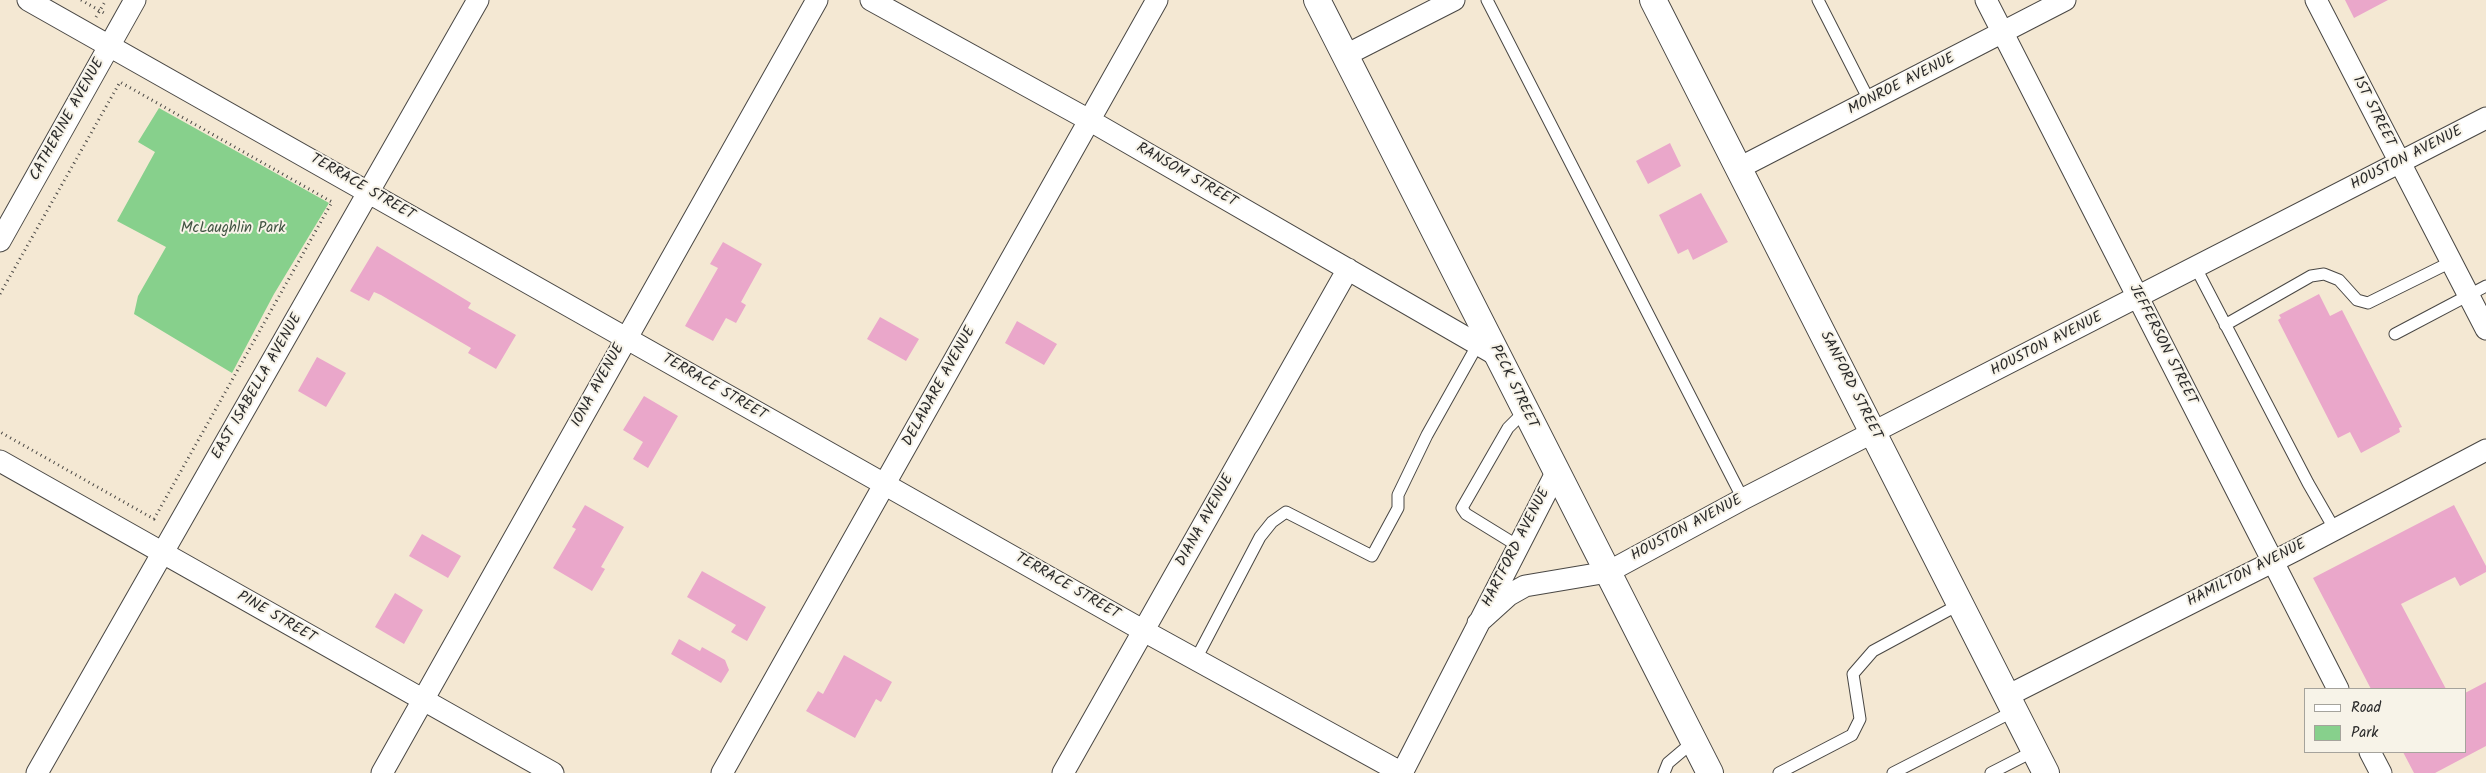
<!DOCTYPE html>
<style>
body{margin:0}
#map{position:relative;width:2486px;height:773px;overflow:hidden;background:#f4e8d3;font-family:Kalam,sans-serif}
canvas{display:block}
.legend{position:absolute;left:2304px;top:688px;width:162px;height:65px;box-sizing:border-box;background:#f7f3e8;border:1px solid #a5a39c;margin:0;padding:6px 9px;list-style:none;font-size:15px;color:#2b2b2b}
.legend li{display:flex;align-items:center;gap:10px;height:25px}
.legend b{width:25px;border:1px solid #a5a39c}
</style>
<div id="map">
<canvas width="2486" height="773"></canvas>
<ul class="legend">
<li><b style="height:6px;background:#fff"></b>Road</li>
<li><b style="height:14px;background:#87d08c"></b>Park</li>
</ul>
</div>
<script>
const g = document.querySelector('canvas').getContext('2d');
g.lineJoin = 'round';
function fillPath(path, color) {
  g.fillStyle = color;
  g.fill(path, 'evenodd');
}
function shape(rows) {
  const path = new Path2D();
  for (const r of rows) {
    path.moveTo(r[0], r[1]);
    for (let i = 2; i < r.length; i += 2) path.lineTo(r[i], r[i + 1]);
  }
  return path;
}
function strokePath(path, color, width, dash) {
  g.strokeStyle = color;
  g.lineWidth = width;
  g.lineCap = dash ? 'butt' : 'round';
  g.setLineDash(dash || []);
  g.stroke(path);
}
function label(font, color, halo, rows, align = 'center') {
  g.font = font + ' Kalam,sans-serif';
  g.lineWidth = 4;
  g.setLineDash([]);
  g.textBaseline = 'middle';
  g.strokeStyle = halo;
  g.fillStyle = color;
  for (const [text, x, y, turn = 0] of rows) {
    g.save();
    g.translate(x, y);
    g.rotate((+turn || 0) * Math.PI / 180);
    g.textAlign = isNaN(turn) ? turn : align;
    if (halo) g.strokeText(text, 0, 0);
    g.fillText(text, 0, 0);
    g.restore();
  }
}
fillPath(shape([
 [159,108,329,203,274,294,232,373,134,314,138,296,166,247,117,221,155,152,138,142]
]), '#87d08c');
fillPath(shape([
 [2345,0,2388,0,2354,18],
 [1670,143,1681,166,1648,184,1636,161],
 [1701,193,1728,242,1693,260,1688,249,1678,254,1659,215],
 [723,242,762,264,741,302,746,305,736,323,726,318,713,341,685,326,718,268,710,264],
 [377,246,471,303,468,308,516,335,496,369,468,353,471,348,381,295,374,292,369,301,350,291],
 [2319,294,2330,316,2342,310,2402,427,2399,428,2400,432,2361,453,2350,432,2338,438,2278,320,2281,318,2279,315],
 [880,317,919,339,906,361,867,339],
 [1017,321,1057,344,1044,365,1005,343],
 [317,357,346,373,326,407,298,391],
 [644,396,678,416,648,468,633,459,643,442,623,430],
 [585,505,624,527,601,567,605,569,592,591,553,568,576,529,572,527],
 [2454,505,2486,566,2486,572,2460,586,2455,577,2401,604,2446,689,2371,689,2313,578],
 [422,534,461,556,448,578,409,556],
 [702,571,766,607,747,641,731,632,736,625,687,597],
 [395,593,423,610,404,644,375,627],
 [679,639,700,651,702,647,725,660,729,670,721,683,671,654],
 [844,655,892,682,881,702,876,699,855,738,806,711,818,691,823,694],
 [2486,682,2486,746,2435,773,2414,773,2403,752,2465,752,2465,693]
]), '#eaa7ca');
const service = shape([
 [1487,0,1743,499],
 [1818,0,1870,102],
 [2196,268,2308,483,2335,530],
 [2225,325,2311,276,2324,274,2339,280,2357,300,2368,303,2451,262],
 [2395,334,2486,286],
 [1518,546,1466,514,1462,508,1508,428,1525,411],
 [1196,659,1260,537,1272,522,1286,512,1372,556,1398,508,1398,495,1427,435,1478,344],
 [1664,773,1668,763,1694,741],
 [1779,773,1852,735,1860,719,1853,674,1873,651,1960,604],
 [1893,773,2014,711],
 [1991,773,2034,751]
]);
const minor = shape([
 [28,0,1144,631,1402,773],
 [871,0,1089,120,1498,356],
 [1986,0,2338,689],
 [2316,0,2486,329],
 [1344,56,1454,0],
 [1739,168,2065,0],
 [0,241,135,0],
 [0,461,553,773],
 [1478,623,1509,595,1525,586,1608,572,1743,499,2486,118],
 [2007,696,2296,550,2486,450],
 [2370,752,2381,773],
 [37,773,478,0],
 [382,773,817,0],
 [722,773,1157,0],
 [1063,773,1348,269],
 [1402,773,1556,473]
]);
const tertiary = shape([
 [1317,0,1710,773],
 [1653,0,2046,773]
]);
strokePath(service, '#494744', 13);
strokePath(minor, '#494744', 23);
strokePath(tertiary, '#494744', 28);
strokePath(shape([
 [81,0,104,13],
 [96,17,106,0],
 [0,294,120,82,332,202,154,519,0,432]
]), '#494744', 3, [1, 4]);
strokePath(service, '#fff', 11);
strokePath(minor, '#fff', 21);
strokePath(tertiary, '#fff', 26);
label('15px', '#2b2b2b', '#f7f3e8', [
 ["MONROE AVENUE",1902,85,-27],
 ["1ST STREET",2373,112,63],
 ["CATHERINE AVENUE",68,120,-61],
 ["HOUSTON AVENUE",2407,159,-27],
 ["RANSOM STREET",1186,176,30],
 ["TERRACE STREET",362,188,30],
 ["HOUSTON AVENUE",2047,345,-27],
 ["JEFFERSON STREET",2162,345,63],
 ["IONA AVENUE",599,386,-61],
 ["SANFORD STREET",1850,386,63],
 ["EAST ISABELLA AVENUE",258,387,-60],
 ["DELAWARE AVENUE",940,387,-61],
 ["PECK STREET",1513,387,64],
 ["TERRACE STREET",714,388,30],
 ["DIANA AVENUE",1206,521,-61],
 ["HOUSTON AVENUE",1687,529,-28],
 ["HARTFORD AVENUE",1517,548,-63],
 ["HAMILTON AVENUE",2247,574,-27],
 ["TERRACE STREET",1067,587,30],
 ["PINE STREET",276,618,30]
]);
label('15px', '#425443', '#f7f3e8', [
 ["McLaughlin Park",233,229]
]);
</script>
